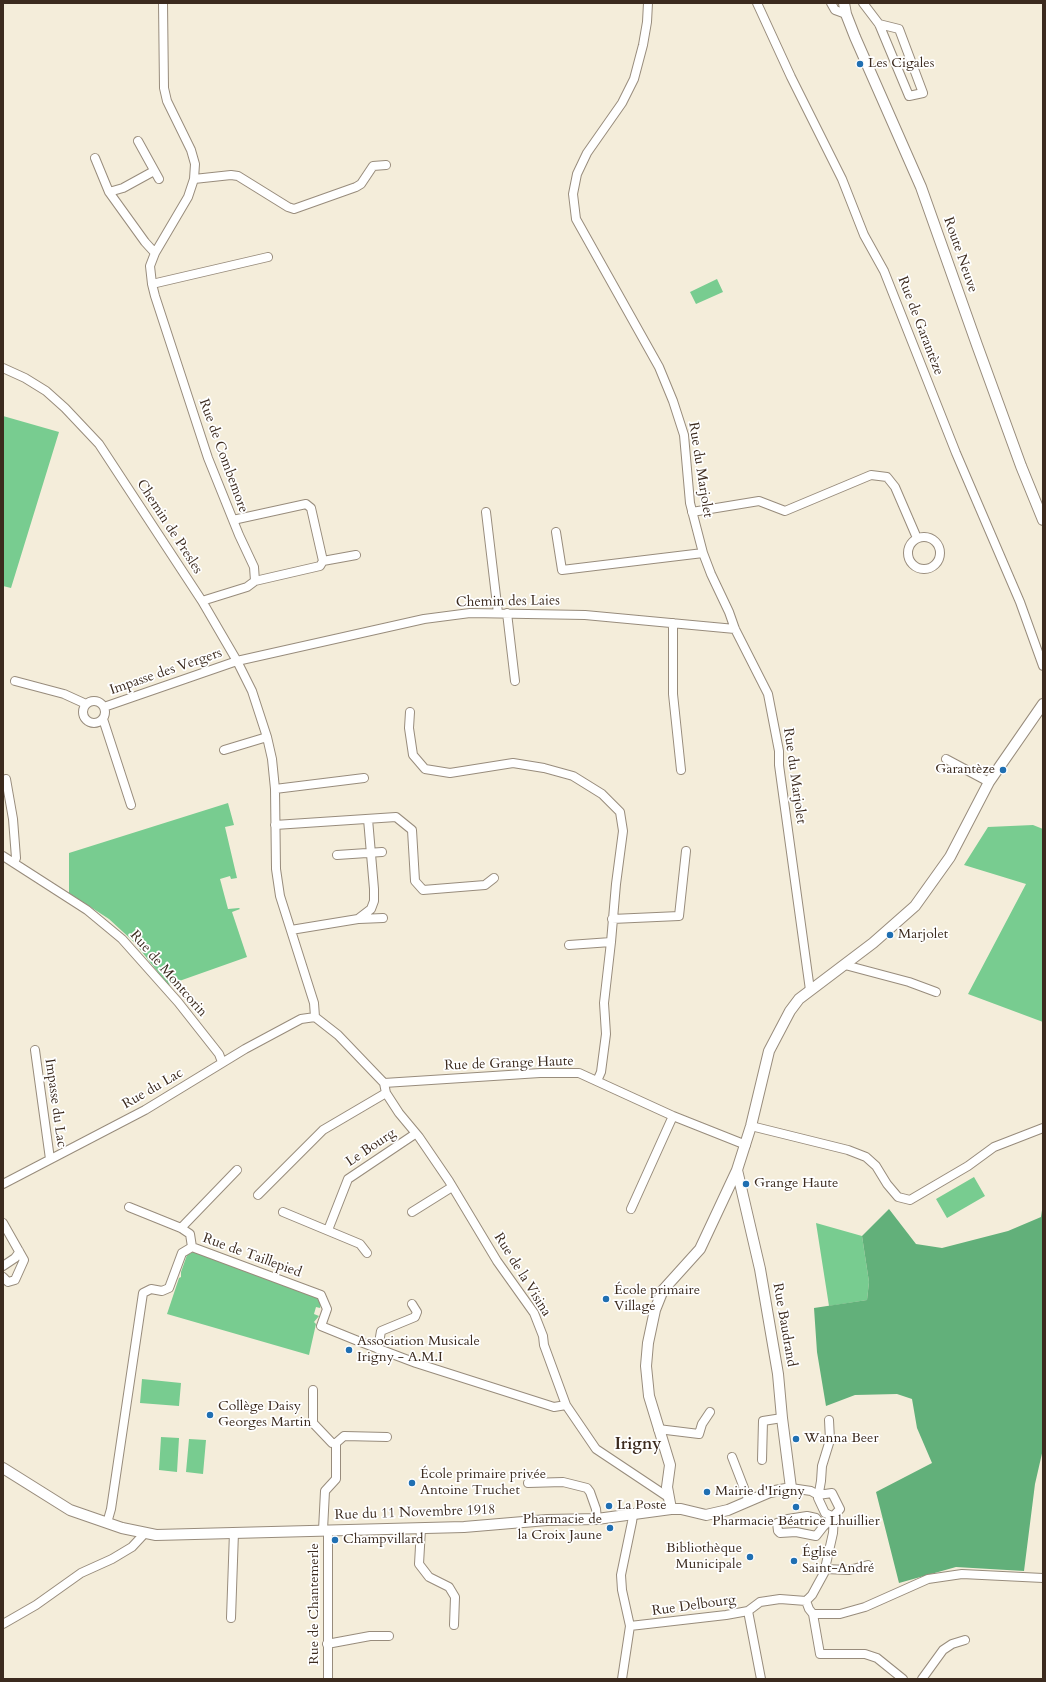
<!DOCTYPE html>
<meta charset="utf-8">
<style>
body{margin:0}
#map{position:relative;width:1046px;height:1682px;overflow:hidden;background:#f4edda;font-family:Cardo,serif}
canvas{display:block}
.frame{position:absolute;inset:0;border:4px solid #3b2a1e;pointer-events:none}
</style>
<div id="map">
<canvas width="1046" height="1682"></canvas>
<div class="frame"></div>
</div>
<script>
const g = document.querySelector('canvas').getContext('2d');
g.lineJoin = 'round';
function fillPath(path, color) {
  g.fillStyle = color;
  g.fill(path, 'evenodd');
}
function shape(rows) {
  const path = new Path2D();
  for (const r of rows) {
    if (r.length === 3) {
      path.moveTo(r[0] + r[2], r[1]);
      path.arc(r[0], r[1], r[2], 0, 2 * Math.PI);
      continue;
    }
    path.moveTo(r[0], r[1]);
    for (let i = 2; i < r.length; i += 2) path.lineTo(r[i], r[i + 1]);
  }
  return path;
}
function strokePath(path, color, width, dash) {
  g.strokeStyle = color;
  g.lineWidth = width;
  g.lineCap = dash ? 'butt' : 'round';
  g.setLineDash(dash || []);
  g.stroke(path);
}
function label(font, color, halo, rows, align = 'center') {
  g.font = font + ' Cardo,serif';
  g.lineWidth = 3.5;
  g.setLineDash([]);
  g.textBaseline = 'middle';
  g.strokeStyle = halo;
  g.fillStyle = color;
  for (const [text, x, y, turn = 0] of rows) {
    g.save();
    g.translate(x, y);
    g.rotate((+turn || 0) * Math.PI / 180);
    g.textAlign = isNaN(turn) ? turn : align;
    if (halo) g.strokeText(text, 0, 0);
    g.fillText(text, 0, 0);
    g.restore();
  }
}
fillPath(shape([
 [717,279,723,292,696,304,690,292],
 [3,416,59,432,11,588,3,586],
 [228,803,234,825,225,827,237,878,231,879,230,876,220,879,228,909,239,908,240,909,232,912,247,957,168,985,135,943,109,919,69,893,69,853],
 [1033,825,1043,829,1043,1022,968,994,1026,884,964,865,988,827],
 [974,1177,985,1196,947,1218,936,1199],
 [816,1223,862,1236,869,1282,867,1300,829,1306],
 [193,1252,248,1271,318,1298,322,1302,320,1308,316,1307,314,1314,319,1316,314,1322,316,1324,309,1355,167,1314,179,1278,181,1277,181,1272,187,1255],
 [142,1379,181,1383,179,1406,140,1403],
 [161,1437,179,1438,177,1472,159,1470],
 [189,1439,206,1440,203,1474,186,1472]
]), '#78cc90');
fillPath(shape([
 [1043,1203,1043,1449,1035,1484,1024,1571,956,1567,899,1583,876,1492,932,1463,917,1428,912,1399,897,1394,855,1395,826,1406,817,1352,814,1308,867,1300,869,1282,862,1236,889,1209,916,1244,942,1248,1008,1231,1041,1217]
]), '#62b07a');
const minor = shape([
 [163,3,164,88,167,101,191,150,195,164,194,179,188,197,155,253,150,266,152,284,155,296,208,458,239,535,254,567,255,581,247,587,202,601],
 [648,3,647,22,643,45,634,79,622,103,587,153,577,174,573,194,576,219,659,367,673,401,684,435,690,503,703,553,711,574,729,612,735,629,768,694,779,751,779,765,810,990],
 [757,3,791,77,842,179,864,235,884,271,956,453,1020,602,1043,666],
 [831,3,835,10,846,14],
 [863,3,879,24,909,96,923,93,899,29,879,24],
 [138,141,159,179],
 [95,158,109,192,145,242,155,253],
 [194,179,231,175,238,176,288,207,294,209,356,187,361,184,373,166,386,165],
 [109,192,123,188,154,171],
 [152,284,268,257],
 [3,368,25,378,46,391,65,408,99,444,202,601,237,661,252,691,267,737,272,759,275,789,276,869,280,896,314,1003,315,1017],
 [486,512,498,613],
 [692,512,759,501,785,511,871,475,887,477,895,487,917,538],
 [233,520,306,504,311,508,323,561,320,566,255,581],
 [556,532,562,570,703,553],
 [924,553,16],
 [323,561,356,555],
 [507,613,515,681],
 [673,623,673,694,681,770],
 [15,681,64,694,86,704],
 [94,712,11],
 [104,707,237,661,424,619,470,613,585,615,735,629],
 [410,712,409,728,413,755,425,769,450,773,513,763,544,768,573,776,602,794,620,812,623,831,616,884,611,942,604,1003,606,1034,601,1072,597,1081],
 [103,719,131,805],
 [224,750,267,737],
 [946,759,989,782],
 [6,779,13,819,16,858,14,863],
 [275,789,364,778],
 [275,825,396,817,412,830,415,881,423,890,485,885,494,878],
 [337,855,382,852],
 [3,856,87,910,122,939,178,1002,219,1054,222,1062],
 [359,919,383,918],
 [612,919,679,916,686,851],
 [291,930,358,919,371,909,374,901,374,889,368,819],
 [569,945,611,942],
 [845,965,909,982,936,992],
 [315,1017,338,1035,384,1083,386,1093,399,1113,419,1137,449,1181,497,1261,534,1313,543,1336,544,1345,566,1405,596,1449,668,1497],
 [35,1050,50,1159],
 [384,1083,540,1073,579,1073,673,1116,746,1145],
 [751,1126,848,1150,866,1157,876,1166,887,1184,898,1197,910,1200,968,1166,994,1147,1043,1128],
 [3,1184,145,1110,245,1049,301,1019,315,1017],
 [258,1195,323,1130,386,1093],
 [129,1207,181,1228,190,1234,192,1247],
 [631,1209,673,1116],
 [283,1212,360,1244,367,1253],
 [412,1212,452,1187],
 [3,1223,24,1260,15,1280,8,1282,3,1277],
 [181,1228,237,1170],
 [328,1230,348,1179,415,1134],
 [3,1266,15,1258,18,1254,19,1251],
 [378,1349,381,1331,415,1317,417,1312,412,1304],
 [313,1390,313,1423,332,1443,336,1443],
 [829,1420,830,1440,822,1466,821,1481,818,1498,825,1513,834,1517],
 [658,1429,699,1434,702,1424,710,1412],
 [732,1457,749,1501],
 [762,1460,763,1421,782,1418],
 [528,1483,563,1482,587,1488,590,1492,596,1509,597,1519],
 [791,1488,811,1491,818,1495,832,1493,840,1509,823,1527,816,1518,807,1516,788,1519,777,1523,778,1531,780,1533,796,1532,816,1536,823,1527],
 [107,1523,111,1509,143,1293,151,1289,162,1291,169,1288,182,1253,192,1247,321,1295,327,1309,321,1326,358,1341,416,1363,554,1407,566,1405],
 [421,1529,419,1564,429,1577,449,1587,455,1597,454,1625],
 [323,1530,325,1491,336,1479,336,1443,344,1436,387,1437],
 [825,1569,849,1570,868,1565],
 [806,1601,809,1609,813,1614,820,1654,865,1654,877,1658,903,1679],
 [806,1601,812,1595,824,1573,833,1533,834,1517],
 [748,1611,761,1679],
 [813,1614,840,1614,865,1607,928,1579,962,1574,1043,1578],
 [231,1618,234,1532],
 [3,1624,36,1605,81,1573,112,1559,132,1547,145,1533],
 [630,1626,726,1615,748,1611,760,1602,780,1599,806,1601],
 [327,1644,370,1636,389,1636],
 [328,1679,328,1530],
 [622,1679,630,1626,622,1590,621,1575,632,1522,633,1515],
 [922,1679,943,1650,952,1644,965,1640]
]);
const tertiary = shape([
 [844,3,846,14,855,37,921,187,977,345,1021,466,1043,520],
 [3,1468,70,1510,122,1528,156,1535,464,1527,547,1520,597,1519,671,1509,681,1509,706,1515,728,1510,770,1492,791,1488,782,1418,778,1374,760,1269,737,1170],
 [671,1509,667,1487,670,1465,649,1396,646,1366,648,1343,655,1310,663,1290,700,1249,737,1170,751,1126,769,1051,790,1011,799,999,873,943,915,906,950,857,989,782,1043,704]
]);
strokePath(minor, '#988c7c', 10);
strokePath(tertiary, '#988c7c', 12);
strokePath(minor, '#fff', 8);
strokePath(tertiary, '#fff', 10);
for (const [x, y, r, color] of [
 [860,64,4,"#1f6fb2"],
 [1003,770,4,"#1f6fb2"],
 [890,935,4,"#1f6fb2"],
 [746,1184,4,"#1f6fb2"],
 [606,1299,4,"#1f6fb2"],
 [349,1350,4,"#1f6fb2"],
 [210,1415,4,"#1f6fb2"],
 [796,1439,4,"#1f6fb2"],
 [412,1483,4,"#1f6fb2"],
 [707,1492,4,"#1f6fb2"],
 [609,1506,4,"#1f6fb2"],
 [796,1507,4,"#1f6fb2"],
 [610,1528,4,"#1f6fb2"],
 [335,1540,4,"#1f6fb2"],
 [750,1557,4,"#1f6fb2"],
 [794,1561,4,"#1f6fb2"]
]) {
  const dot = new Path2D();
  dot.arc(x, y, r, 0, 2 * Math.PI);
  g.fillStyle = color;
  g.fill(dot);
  strokePath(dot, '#fff', 1.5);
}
label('14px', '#3b2a1e', '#fff', [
 ["Les Cigales",868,64],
 ["Garantèze",995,770,"right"],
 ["Marjolet",898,935],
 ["Grange Haute",754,1184],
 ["École primaire",614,1291],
 ["Village",614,1307],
 ["Association Musicale",357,1342],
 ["Irigny - A.M.I",357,1358],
 ["Collège Daisy",218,1407],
 ["Georges Martin",218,1423],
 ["Wanna Beer",804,1439],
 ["École primaire privée",420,1475],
 ["Antoine Truchet",420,1491],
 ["Mairie d'Irigny",715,1492],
 ["La Poste",617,1506],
 ["Pharmacie de",602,1520,"right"],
 ["la Croix Jaune",602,1536,"right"],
 ["Pharmacie Béatrice Lhuillier",796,1522,"center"],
 ["Champvillard",343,1540],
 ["Bibliothèque",742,1549,"right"],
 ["Municipale",742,1565,"right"],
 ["Église",802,1553],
 ["Saint-André",802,1569]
], 'left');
label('14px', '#3b2a1e', '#fff', [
 ["Route Neuve",960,255,71],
 ["Rue de Garantèze",920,326,69],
 ["Rue de Combemore",223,456,70],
 ["Rue du Marjolet",700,470,81],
 ["Chemin de Presles",169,527,57],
 ["Chemin des Laies",508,602,-1],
 ["Impasse des Vergers",166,672,-19],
 ["Rue du Marjolet",794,776,82],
 ["Rue de Montcorin",168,974,49],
 ["Rue de Grange Haute",509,1064,-2],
 ["Rue du Lac",153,1089,-30],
 ["Impasse du Lac",55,1103,82],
 ["Le Bourg",371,1148,-34],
 ["Rue de Taillepied",252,1256,20],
 ["Rue de la Visina",522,1275,58],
 ["Rue Baudrand",784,1325,80],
 ["Rue du 11 Novembre 1918",415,1513,-2],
 ["Rue de Chantemerle",315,1604,-90],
 ["Rue Delbourg",694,1606,-8]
]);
label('bold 16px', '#3b2a1e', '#fff', [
 ["Irigny",638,1445]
]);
</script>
